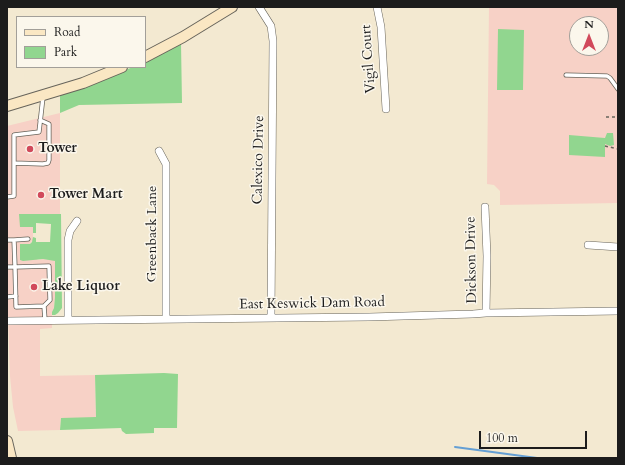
<!DOCTYPE html>
<style>
body{margin:0}
#map{position:relative;width:625px;height:465px;overflow:hidden;background:#f3e9d1;font-family:Cardo,serif}
canvas{display:block}
.frame{position:absolute;inset:0;border:8px solid #1c1c1c;pointer-events:none}
.legend{position:absolute;left:16px;top:16px;width:130px;height:52px;box-sizing:border-box;background:#fbf7ec;border:1px solid #a29f99;margin:0;padding:5px 7px;list-style:none;font-size:12px;color:#1c1c1c}
.legend li{display:flex;align-items:center;gap:8px;height:20px}
.legend b{width:20px;border:1px solid #a29f99}
.north{position:absolute;left:569px;top:16px;width:40px;height:40px;box-sizing:border-box;background:#fbf7ec;border:1px solid #a29f99;border-radius:50%;rotate:0deg;font-size:11px;font-weight:700;line-height:16px;text-align:center;color:#1c1c1c}
.north::after{content:'';display:block;margin:auto;width:14px;height:18px;background:#d1495b;clip-path:polygon(50% 0,100% 100%,50% 72%,0 100%)}
.scale{position:absolute;left:479px;top:431px;width:108px;height:18px;box-sizing:border-box;border:2px solid #1c1c1c;border-top:0;padding-left:5px;font-size:12px;line-height:14px;white-space:nowrap;color:#1c1c1c;-webkit-text-stroke:3px #fbf7ec;paint-order:stroke}
</style>
<div id="map">
<canvas width="625" height="465"></canvas>
<div class="frame"></div>
<ul class="legend">
<li><b style="height:5px;background:#fae7c3"></b>Road</li>
<li><b style="height:11px;background:#91d68f"></b>Park</li>
</ul>
<div class="north">N</div>
<div class="scale">100 m</div>
</div>
<script>
const g = document.querySelector('canvas').getContext('2d');
g.lineJoin = 'round';
function fillPath(path, color) {
  g.fillStyle = color;
  g.fill(path, 'evenodd');
}
function shape(rows) {
  const path = new Path2D();
  for (const r of rows) {
    path.moveTo(r[0], r[1]);
    for (let i = 2; i < r.length; i += 2) path.lineTo(r[i], r[i + 1]);
  }
  return path;
}
function strokePath(path, color, width, dash) {
  g.strokeStyle = color;
  g.lineWidth = width;
  g.lineCap = dash ? 'butt' : 'round';
  g.setLineDash(dash || []);
  g.stroke(path);
}
function label(font, color, halo, rows, align = 'center') {
  g.font = font + ' Cardo,serif';
  g.lineWidth = 3;
  g.setLineDash([]);
  g.textBaseline = 'middle';
  g.strokeStyle = halo;
  g.fillStyle = color;
  for (const [text, x, y, turn = 0] of rows) {
    g.save();
    g.translate(x, y);
    g.rotate((+turn || 0) * Math.PI / 180);
    g.textAlign = isNaN(turn) ? turn : align;
    if (halo) g.strokeText(text, 0, 0);
    g.fillText(text, 0, 0);
    g.restore();
  }
}
fillPath(shape([
 [489,7,618,7,618,203,500,205,500,191,494,185,487,184],
 [577,24,601,24,601,48,577,48],
 [60,113,60,214,25,214,20,227,33,227,33,240,30,244,20,244,38,260,43,259,55,260,55,297,54,308,52,312,52,328,40,329,40,376,95,375,96,418,61,418,60,430,18,431,13,407,10,376,7,286,7,126]
]), '#f7d1c6');
fillPath(shape([
 [498,29,524,30,523,90,497,90],
 [181,43,182,103,79,105,60,113,60,95,133,67,145,67,145,61],
 [607,133,613,133,614,145,610,146,605,144,605,157,569,155,569,135,605,138],
 [19,214,61,214,62,308,58,313,55,315,52,315,52,312,54,308,55,297,55,261,43,259,23,261,20,260,20,244,30,244,32,242,33,237,36,238,36,242,50,242,51,224,36,223,36,233,33,233,33,227,20,227],
 [164,373,178,374,177,428,154,428,154,433,126,434,122,431,121,428,60,430,61,418,96,417,95,375]
]), '#91d68f');
strokePath(shape([
 [455,447,537,458]
]), '#649fd4', 2);
const lane = shape([
 [566,75,607,76,610,78,618,89],
 [14,163,43,164,48,163,49,160,49,124,40,120],
 [7,197,14,196,14,135,39,132,43,97],
 [7,240,14,240],
 [7,267,15,267,49,266,50,300,44,306,16,307,15,267,14,240,28,239],
 [7,297,16,296],
 [44,306,45,320]
]);
const street = shape([
 [259,7,271,26,273,41,271,317],
 [377,7,381,27,386,109],
 [159,151,166,164,166,319],
 [485,207,487,256,486,313],
 [588,245,618,247],
 [68,320,68,240,70,231,77,221],
 [7,321,369,317,473,314,486,313,618,311]
]);
const secondary = shape([
 [145,57,183,37,232,7],
 [7,106,83,83,122,67],
 [7,441,11,458]
]);
strokePath(lane, '#67645b', 5);
strokePath(street, '#67645b', 8);
strokePath(secondary, '#67645b', 12);
strokePath(shape([
 [606,117,618,117],
 [605,146,618,149]
]), '#67645b', 1.5, [3, 3]);
strokePath(lane, '#fff', 3.5);
strokePath(street, '#fff', 7);
strokePath(secondary, '#fae7c3', 10);
for (const [x, y, r, color] of [
 [30,149,4,"#d1495b"],
 [41,195,4,"#d1495b"],
 [34,287,4,"#d1495b"]
]) {
  const dot = new Path2D();
  dot.arc(x, y, r, 0, 2 * Math.PI);
  g.fillStyle = color;
  g.fill(dot);
  strokePath(dot, '#fbf7ec', 1.5);
}
label('14px', '#1c1c1c', '#fbf7ec', [
 ["Vigil Court",369,59,-94],
 ["Calexico Drive",259,160,-89],
 ["Greenback Lane",153,234,-90],
 ["Dickson Drive",472,260,-91],
 ["East Keswick Dam Road",312,304,-1]
]);
label('bold 14px', '#1c1c1c', '#fbf7ec', [
 ["Tower",38,149],
 ["Tower Mart",49,195],
 ["Lake Liquor",42,287]
], 'left');
</script>
